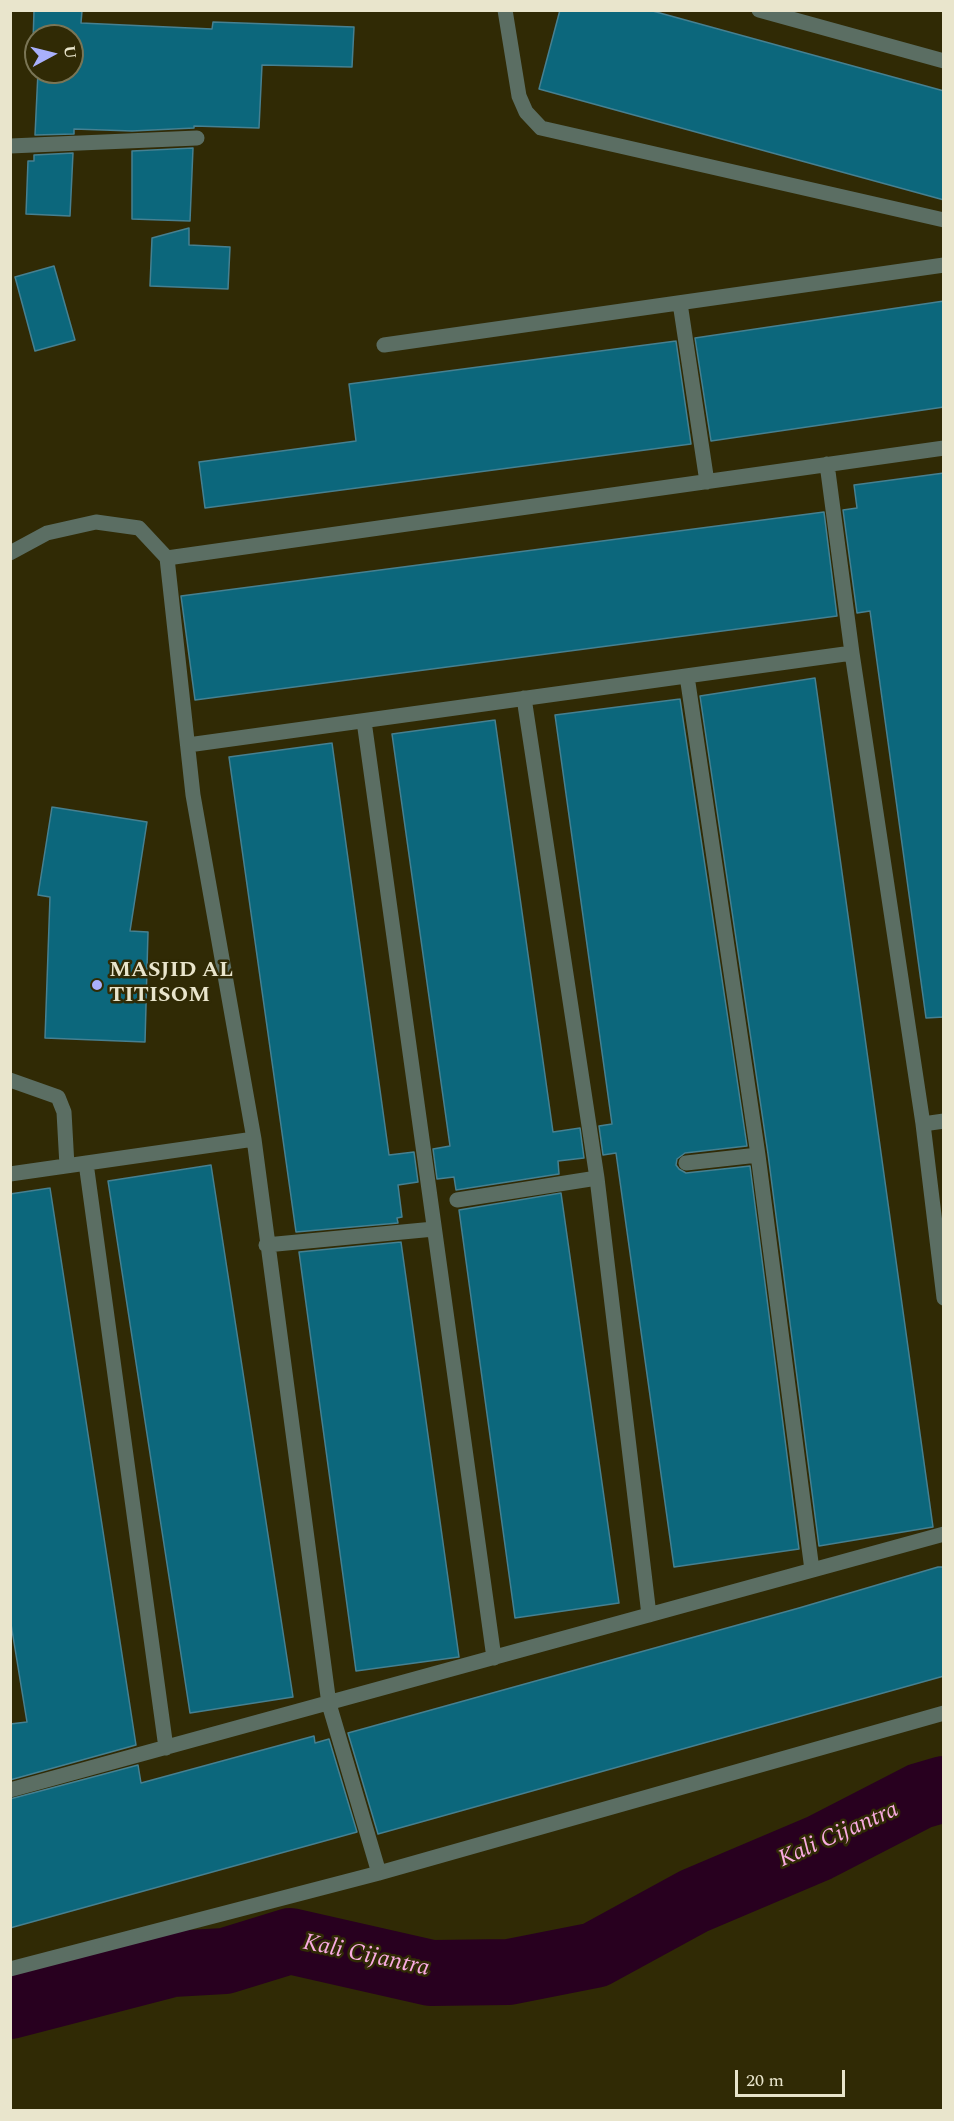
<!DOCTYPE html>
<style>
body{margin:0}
#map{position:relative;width:954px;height:2121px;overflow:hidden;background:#302a05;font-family:Spectral,serif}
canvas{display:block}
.frame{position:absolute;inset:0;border:12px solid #e9e5cc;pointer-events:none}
.north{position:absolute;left:24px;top:24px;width:60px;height:60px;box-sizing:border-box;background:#302a05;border:2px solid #7a7555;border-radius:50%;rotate:83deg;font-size:16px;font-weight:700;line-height:24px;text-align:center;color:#e9e5cc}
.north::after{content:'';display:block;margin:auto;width:21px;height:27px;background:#a9b0fc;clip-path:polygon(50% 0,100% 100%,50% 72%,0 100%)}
.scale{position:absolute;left:735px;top:2070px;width:110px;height:27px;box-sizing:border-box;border:3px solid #e9e5cc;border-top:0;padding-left:8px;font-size:18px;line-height:21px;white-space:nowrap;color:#e9e5cc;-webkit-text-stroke:4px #302a05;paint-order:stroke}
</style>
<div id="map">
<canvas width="954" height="2121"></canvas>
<div class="frame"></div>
<div class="north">U</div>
<div class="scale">20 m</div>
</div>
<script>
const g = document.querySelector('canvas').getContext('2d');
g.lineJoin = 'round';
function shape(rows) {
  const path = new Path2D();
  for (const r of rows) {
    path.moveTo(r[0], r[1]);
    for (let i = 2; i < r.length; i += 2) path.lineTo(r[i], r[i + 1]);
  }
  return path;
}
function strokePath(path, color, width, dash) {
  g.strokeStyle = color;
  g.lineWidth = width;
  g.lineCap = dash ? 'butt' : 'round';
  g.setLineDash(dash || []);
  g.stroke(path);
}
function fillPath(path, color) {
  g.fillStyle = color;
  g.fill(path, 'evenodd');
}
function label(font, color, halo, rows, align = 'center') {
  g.font = font + ' Spectral,serif';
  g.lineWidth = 5;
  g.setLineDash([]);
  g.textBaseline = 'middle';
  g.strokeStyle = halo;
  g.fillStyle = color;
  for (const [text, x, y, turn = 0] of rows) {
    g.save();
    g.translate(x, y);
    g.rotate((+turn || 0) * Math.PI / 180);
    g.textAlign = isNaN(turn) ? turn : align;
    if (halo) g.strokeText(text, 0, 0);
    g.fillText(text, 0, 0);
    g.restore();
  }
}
strokePath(shape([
 [10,2006,172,1964,225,1961,290,1941,431,1973,509,1972,595,1955,694,1901,819,1848,920,1796,944,1789]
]), '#28001f', 66);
const building = shape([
 [34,10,82,11,81,23,212,29,213,22,354,27,352,67,262,65,259,128,194,126,194,128,132,131,74,129,74,134,35,135,38,72,72,72,72,36,36,36,36,42,33,42,34,10],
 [560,10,649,10,944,91,944,200,539,89,560,10],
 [193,148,190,221,132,219,132,151,193,148],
 [73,153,70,216,26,214,28,161,34,161,34,155,73,153],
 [189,228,189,245,230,247,228,289,150,286,152,238,189,228],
 [54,266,75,340,35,351,15,277,54,266],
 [944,301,944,407,711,441,695,338,944,301],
 [676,341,691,444,205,508,199,462,356,441,349,384,676,341],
 [944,473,944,1017,926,1018,870,611,857,613,843,510,857,508,854,485,944,473],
 [824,512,837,616,195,700,181,596,824,512],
 [815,678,933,1527,819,1546,768,1154,700,696,815,678],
 [680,699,747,1146,685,1153,677,1159,676,1165,679,1169,686,1173,750,1166,799,1549,674,1567,616,1153,603,1155,599,1126,612,1124,555,715,680,699],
 [495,720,553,1132,580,1128,584,1158,558,1161,559,1174,456,1190,454,1177,437,1179,433,1149,450,1146,392,734,495,720],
 [332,743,389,1155,414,1152,418,1182,398,1185,402,1217,397,1218,398,1223,296,1232,229,757,332,743],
 [52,807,147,822,130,931,148,932,145,1042,45,1038,50,897,38,895,52,807],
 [211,1165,293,1697,190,1713,108,1181,211,1165],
 [50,1188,136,1745,10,1780,10,1724,27,1722,10,1618,10,1194,50,1188],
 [561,1193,619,1603,515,1618,459,1210,561,1193],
 [401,1242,459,1657,356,1671,299,1252,401,1242],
 [938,1567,944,1567,944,1676,378,1834,348,1733,799,1608,938,1567],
 [314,1736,315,1743,329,1739,357,1832,10,1928,10,1799,138,1765,141,1783,314,1736]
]);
fillPath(building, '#0c677c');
strokePath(building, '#468091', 1.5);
strokePath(shape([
 [505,10,519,96,526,112,541,128,944,220],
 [759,10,944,61],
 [10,146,197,138],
 [680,303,707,482],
 [384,345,944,265],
 [827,464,852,653,923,1124,944,1298],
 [10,553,47,533,96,522,139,528,167,558],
 [687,676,758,1155,812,1570],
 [524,698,597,1178,649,1615],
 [364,721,494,1658],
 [188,745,852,653],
 [10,1080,58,1097,64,1112,67,1166],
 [923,1124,944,1121],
 [86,1163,166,1748],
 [686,1163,758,1155],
 [10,1174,254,1139],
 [457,1200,597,1178],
 [266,1245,434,1229],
 [10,1790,944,1534],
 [379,1873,329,1704,254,1139,193,795,167,558,944,448],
 [10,1969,379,1873,944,1713]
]), '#5b6e63', 15);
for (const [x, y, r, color] of [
 [97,985,6,"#a9b0fc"]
]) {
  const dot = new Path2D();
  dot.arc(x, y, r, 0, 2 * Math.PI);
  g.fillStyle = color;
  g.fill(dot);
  strokePath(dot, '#302a05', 2);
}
label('bold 22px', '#e9e5cc', '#302a05', [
 ["MASJID AL",109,972],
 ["TITISOM",109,997]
], 'left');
label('italic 24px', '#f9abe0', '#302a05', [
 ["Kali Cijantra",839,1836,-24],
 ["Kali Cijantra",366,1957,12]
]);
</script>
